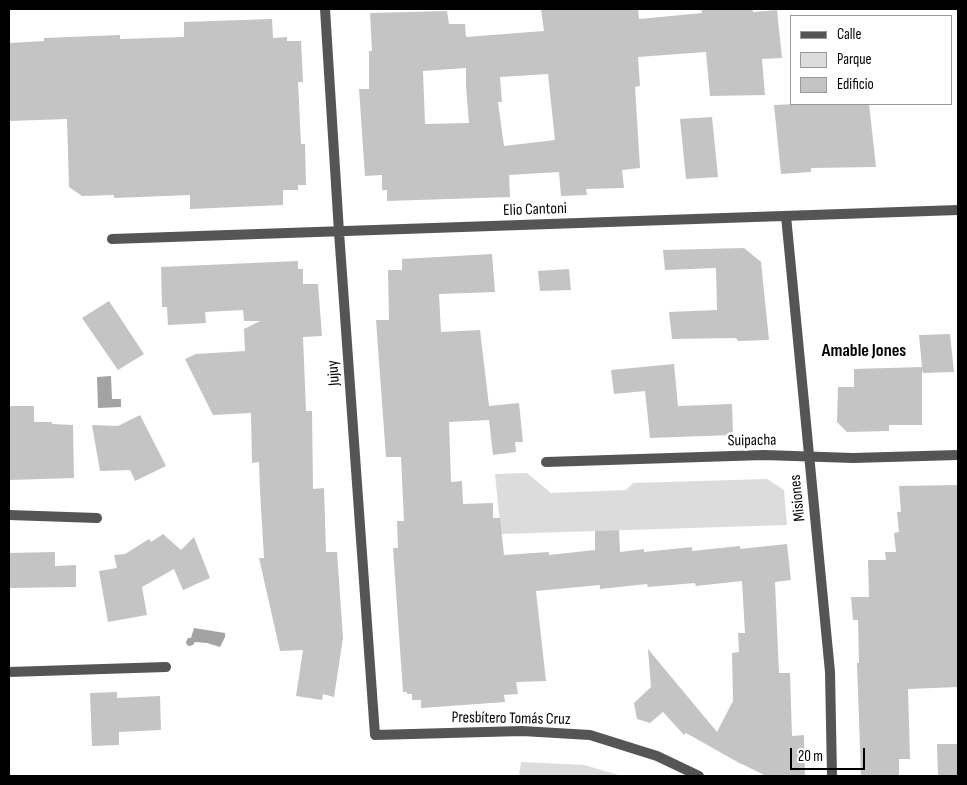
<!DOCTYPE html>
<meta charset="utf-8">
<style>
body{margin:0}
#map{position:relative;width:967px;height:785px;overflow:hidden;background:#fff;font-family:"Sofia Sans Condensed",sans-serif}
canvas{display:block}
.frame{position:absolute;inset:0;border:10px solid #000;pointer-events:none}
.legend{position:absolute;left:790px;top:15px;width:162px;height:90px;box-sizing:border-box;background:#fff;border:1px solid #999;margin:0;padding:6px 9px;list-style:none;font-size:15px;color:#000}
.legend li{display:flex;align-items:center;gap:10px;height:25px}
.legend b{width:25px;border:1px solid #999}
.scale{position:absolute;left:790px;top:748px;width:75px;height:22px;box-sizing:border-box;border:2px solid #000;border-top:0;padding-left:6px;font-size:15px;line-height:18px;white-space:nowrap;color:#000;-webkit-text-stroke:4px #fff;paint-order:stroke}
</style>
<div id="map">
<canvas width="967" height="785"></canvas>
<div class="frame"></div>
<ul class="legend">
<li><b style="height:6px;background:#555"></b>Calle</li>
<li><b style="height:14px;background:#dcdcdc"></b>Parque</li>
<li><b style="height:14px;background:#c4c4c4"></b>Edificio</li>
</ul>
<div class="scale">20 m</div>
</div>
<script>
const g = document.querySelector('canvas').getContext('2d');
g.lineJoin = 'round';
function fillPath(path, color) {
  g.fillStyle = color;
  g.fill(path, 'evenodd');
}
function shape(rows) {
  const path = new Path2D();
  for (const r of rows) {
    path.moveTo(r[0], r[1]);
    for (let i = 2; i < r.length; i += 2) path.lineTo(r[i], r[i + 1]);
  }
  return path;
}
function strokePath(path, color, width, dash) {
  g.strokeStyle = color;
  g.lineWidth = width;
  g.lineCap = dash ? 'butt' : 'round';
  g.setLineDash(dash || []);
  g.stroke(path);
}
function label(font, color, halo, rows, align = 'center') {
  g.font = font + ' "Sofia Sans Condensed",sans-serif';
  g.lineWidth = 5;
  g.setLineDash([]);
  g.textBaseline = 'middle';
  g.strokeStyle = halo;
  g.fillStyle = color;
  for (const [text, x, y, turn = 0] of rows) {
    g.save();
    g.translate(x, y);
    g.rotate((+turn || 0) * Math.PI / 180);
    g.textAlign = isNaN(turn) ? turn : align;
    if (halo) g.strokeText(text, 0, 0);
    g.fillText(text, 0, 0);
    g.restore();
  }
}
fillPath(shape([
 [527,473,551,493,626,490,633,483,767,479,784,490,787,525,501,534,495,474],
 [521,762,584,765,622,776,519,776]
]), '#dcdcdc');
fillPath(shape([
 [111,376,112,399,121,399,121,407,98,408,97,377],
 [194,628,225,633,225,637,220,647,207,643,195,642,193,645,189,646,187,645,186,642,188,638,191,638]
]), '#a3a3a3');
fillPath(shape([
 [541,9,638,9,639,19,702,13,701,9,753,9,753,12,777,10,782,58,762,59,765,95,710,96,706,52,638,57,640,86,635,87,640,168,622,170,624,188,586,189,587,195,561,196,559,172,509,175,510,197,387,201,387,190,382,190,382,175,365,176,359,89,369,89,369,51,372,51,370,13,447,11,449,24,465,24,466,37,544,31],
 [466,68,466,86,469,123,425,124,423,71],
 [548,74,555,140,504,146,498,102,502,102,500,77],
 [272,19,273,38,287,37,287,41,301,41,303,82,298,82,301,144,305,144,306,185,298,185,298,190,283,190,283,205,190,209,190,195,114,198,114,195,82,196,69,187,67,119,9,121,9,43,44,41,44,38,120,35,120,39,184,37,184,22],
 [796,104,869,104,876,167,811,168,811,172,781,174,774,105],
 [712,117,718,177,686,179,680,119],
 [744,248,761,262,769,340,738,341,736,338,672,339,669,312,717,310,716,268,665,270,663,250],
 [492,254,495,292,439,294,441,332,480,330,489,406,519,403,523,442,515,442,516,452,493,455,489,420,449,422,451,482,462,481,463,504,493,503,493,518,500,518,504,555,549,552,549,555,595,550,595,531,619,530,620,552,644,549,644,552,692,547,692,551,740,546,740,549,787,544,791,580,775,582,779,673,790,673,792,736,804,735,805,776,766,776,742,764,741,764,686,733,684,735,663,712,650,723,637,719,634,703,651,687,648,649,717,732,733,701,732,653,739,652,738,633,745,633,742,581,696,586,695,583,648,587,647,584,600,589,600,585,536,591,546,681,516,682,518,694,504,695,505,702,421,708,421,700,412,700,412,694,407,694,407,692,403,692,393,548,398,548,397,521,404,521,401,457,386,457,376,320,389,320,388,270,402,270,402,259],
 [298,261,298,269,303,269,303,284,318,284,322,336,303,337,306,411,312,411,313,489,324,488,326,552,337,552,343,638,334,697,323,694,322,700,296,696,303,650,280,651,259,558,264,558,260,491,259,462,252,463,251,413,213,415,185,359,196,354,245,351,244,329,260,321,244,321,243,310,205,312,206,323,168,325,167,307,162,307,161,267],
 [569,269,571,290,540,291,538,271],
 [109,301,144,354,118,370,82,318],
 [950,334,954,372,923,373,922,370,922,425,889,425,889,431,847,432,837,422,838,387,854,387,854,369,922,367,919,335],
 [674,364,678,406,732,404,733,435,650,438,645,391,614,394,611,370],
 [9,406,34,406,34,422,52,422,52,424,73,425,74,478,9,480],
 [140,415,166,466,135,481,130,470,100,471,92,425,118,426],
 [958,485,958,687,908,689,910,759,899,759,899,776,861,776,857,663,859,663,858,620,853,620,851,597,869,597,868,560,886,560,885,552,896,552,894,533,899,532,897,512,901,512,899,486],
 [163,534,181,550,194,537,210,578,183,590,174,569,142,587,147,615,108,622,99,571,117,568,114,555,125,554,149,539,151,542],
 [55,552,55,566,76,565,76,587,9,588,9,553],
 [117,692,117,698,160,696,161,730,119,732,119,745,92,746,90,693],
 [937,744,958,744,958,776,938,776]
]), '#c4c4c4');
strokePath(shape([
 [325,9,339,232,375,735,522,731,590,735,657,756,699,776],
 [786,216,830,672,832,776],
 [112,239,958,210],
 [546,462,764,455,853,458,958,455],
 [9,515,97,518],
 [9,672,166,667]
]), '#555', 10);
label('16px', '#000', '#fff', [
 ["Elio Cantoni",535,210,-2],
 ["Jujuy",334,373,-94],
 ["Suipacha",752,441,-1],
 ["Misiones",798,498,-96],
 ["Presbítero Tomás Cruz",511,719,1]
]);
label('bold 18px', '#000', '#fff', [
 ["Amable Jones",864,351]
]);
</script>
